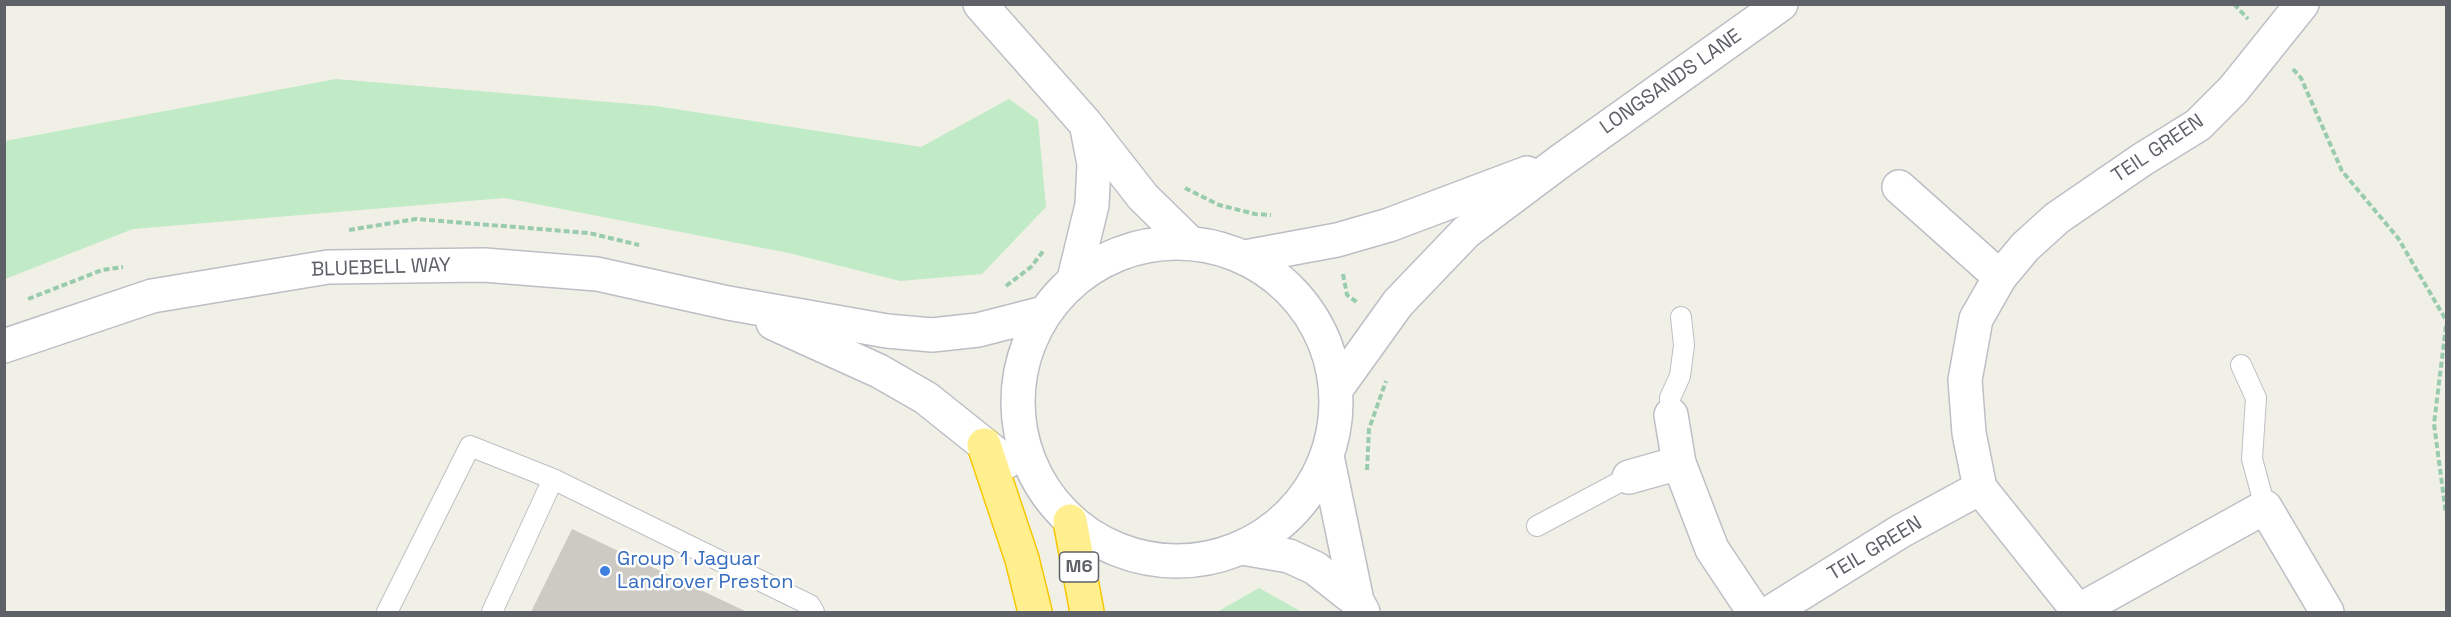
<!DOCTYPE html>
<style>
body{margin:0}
#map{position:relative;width:2451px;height:617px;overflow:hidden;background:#f1f0e6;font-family:"Space Grotesk",sans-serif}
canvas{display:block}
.frame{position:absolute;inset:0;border:6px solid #5e6168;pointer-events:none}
</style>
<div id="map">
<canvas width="2451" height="617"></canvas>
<div class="frame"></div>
</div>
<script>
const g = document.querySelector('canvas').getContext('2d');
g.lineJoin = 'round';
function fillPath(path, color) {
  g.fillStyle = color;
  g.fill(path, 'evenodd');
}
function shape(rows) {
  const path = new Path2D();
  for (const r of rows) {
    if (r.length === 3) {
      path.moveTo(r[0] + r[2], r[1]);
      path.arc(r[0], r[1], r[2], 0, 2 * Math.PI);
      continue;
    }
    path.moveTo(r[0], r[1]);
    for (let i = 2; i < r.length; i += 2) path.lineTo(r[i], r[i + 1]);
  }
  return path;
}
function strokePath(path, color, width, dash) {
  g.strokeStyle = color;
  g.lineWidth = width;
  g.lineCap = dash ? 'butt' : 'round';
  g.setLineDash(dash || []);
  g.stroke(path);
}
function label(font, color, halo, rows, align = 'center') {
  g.font = font + ' "Space Grotesk",sans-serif';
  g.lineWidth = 5;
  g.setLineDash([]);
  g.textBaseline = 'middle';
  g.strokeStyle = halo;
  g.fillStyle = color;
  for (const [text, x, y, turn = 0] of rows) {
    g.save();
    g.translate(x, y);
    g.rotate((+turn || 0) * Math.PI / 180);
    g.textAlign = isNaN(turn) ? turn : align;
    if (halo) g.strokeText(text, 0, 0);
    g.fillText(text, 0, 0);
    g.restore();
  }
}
fillPath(shape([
 [336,79,656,106,921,147,1009,99,1038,120,1046,207,982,274,900,281,789,253,505,198,133,229,5,279,5,141],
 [1259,588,1302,612,1217,612]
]), '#c1eac6');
fillPath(shape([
 [572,529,747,612,531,612]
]), '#cccac3');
const service = shape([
 [2241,365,2256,398,2252,459,2265,507],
 [1671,415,1670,398,1680,376,1684,345,1681,317],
 [553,479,810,605,814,612],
 [1537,526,1629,477],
 [387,612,470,446,553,479,492,612]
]);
const minor = shape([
 [980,4,1086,124,1143,197,1189,242],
 [1899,187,2000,277],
 [1074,279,1092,205,1094,164,1087,128],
 [1671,415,1679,463,1712,549,1754,612],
 [1327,456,1357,601,1363,612],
 [1629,477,1679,463],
 [1242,548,1289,556,1315,568,1357,601],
 [2078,611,2265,507,2327,612],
 [1771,612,1901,531,1980,488],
 [2079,612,1980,488,1969,433,1965,380,1976,319,2000,277,2025,247,2057,218,2143,159,2198,125,2233,90,2302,4]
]);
const secondary = shape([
 [1177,402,159],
 [1245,257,1337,240,1389,225,1527,173],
 [773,323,879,371,926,398,1006,462],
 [4,346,152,296,328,267,484,265,597,274,728,303,887,331,932,335,978,330,1044,313],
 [1337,388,1398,303,1466,232,1562,160,1781,4]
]);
const motorway = shape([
 [984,445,1022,559,1035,612],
 [1070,521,1087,612]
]);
strokePath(service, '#bebfc6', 22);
strokePath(minor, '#bebfc6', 36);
strokePath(secondary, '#bcbec5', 36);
strokePath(motorway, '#f7c600', 36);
strokePath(shape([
 [2234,4,2248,19],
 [2293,69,2301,78,2342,171,2398,238,2446,320],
 [1185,188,1219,205,1255,214,1271,215],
 [349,230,416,219,589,233,639,245],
 [1343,274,1347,295,1358,303],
 [1006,286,1031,267,1044,250],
 [28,299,102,270,123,267],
 [2446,326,2434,424,2446,514],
 [1367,470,1369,429,1386,381]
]), '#99ccae', 4, [6, 3]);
strokePath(service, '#fff', 20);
strokePath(minor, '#fff', 33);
strokePath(secondary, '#fff', 33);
strokePath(motorway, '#ffef8f', 33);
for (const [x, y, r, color] of [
 [605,571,6,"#3f7fe0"]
]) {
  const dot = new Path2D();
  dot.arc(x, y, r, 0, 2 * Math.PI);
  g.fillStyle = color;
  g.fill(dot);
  strokePath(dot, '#fff', 2);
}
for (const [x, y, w] of [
 [1079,567,39]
]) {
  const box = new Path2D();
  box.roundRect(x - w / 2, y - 15, w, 30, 4.5);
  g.fillStyle = '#fff';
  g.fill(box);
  strokePath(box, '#5e6168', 1.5);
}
label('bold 18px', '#5e6168', null, [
 ["M6",1079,567]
]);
label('20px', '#5e6168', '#fff', [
 ["LONGSANDS LANE",1671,82,-35],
 ["TEIL GREEN",2158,149,-34],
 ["BLUEBELL WAY",381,268,-2],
 ["TEIL GREEN",1875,549,-31]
]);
label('20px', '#366cbe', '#fff', [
 ["Group 1 Jaguar",617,560],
 ["Landrover Preston",617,583]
], 'left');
</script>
